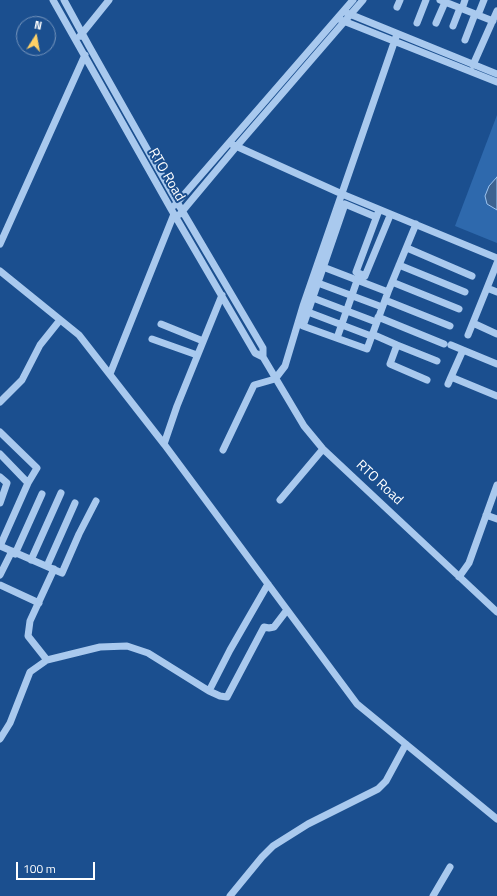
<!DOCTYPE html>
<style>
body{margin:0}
#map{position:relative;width:497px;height:896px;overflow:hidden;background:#1b4f8f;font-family:"Titillium Web",sans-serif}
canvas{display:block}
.north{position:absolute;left:16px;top:16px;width:40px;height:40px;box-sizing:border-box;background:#1b4f8f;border:1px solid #7695bc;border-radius:50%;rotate:11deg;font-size:11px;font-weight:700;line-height:16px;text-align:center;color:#fff}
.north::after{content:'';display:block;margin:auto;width:14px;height:18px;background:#ffd166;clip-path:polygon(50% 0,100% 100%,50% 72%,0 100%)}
.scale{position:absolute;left:16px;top:862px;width:79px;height:18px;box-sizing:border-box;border:2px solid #fff;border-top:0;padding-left:5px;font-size:12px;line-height:14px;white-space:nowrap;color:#fff;-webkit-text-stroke:3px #1b4f8f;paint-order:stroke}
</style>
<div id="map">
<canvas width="497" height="896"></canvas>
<div class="north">N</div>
<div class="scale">100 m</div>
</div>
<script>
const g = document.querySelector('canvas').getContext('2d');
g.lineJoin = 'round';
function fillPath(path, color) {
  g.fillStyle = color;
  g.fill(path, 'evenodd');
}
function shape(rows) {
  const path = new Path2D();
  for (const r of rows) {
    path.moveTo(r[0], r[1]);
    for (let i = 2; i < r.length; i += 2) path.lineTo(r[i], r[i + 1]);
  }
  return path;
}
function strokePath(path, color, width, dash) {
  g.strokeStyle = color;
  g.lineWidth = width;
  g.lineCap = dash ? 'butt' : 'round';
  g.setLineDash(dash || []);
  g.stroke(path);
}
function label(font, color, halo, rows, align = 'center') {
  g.font = font + ' "Titillium Web",sans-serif';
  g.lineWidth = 4;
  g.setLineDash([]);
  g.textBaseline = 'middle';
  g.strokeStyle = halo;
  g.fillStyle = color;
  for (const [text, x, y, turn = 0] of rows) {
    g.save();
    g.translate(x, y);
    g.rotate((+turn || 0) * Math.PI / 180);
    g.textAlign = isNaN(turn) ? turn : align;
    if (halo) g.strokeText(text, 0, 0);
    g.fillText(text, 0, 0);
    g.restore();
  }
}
fillPath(shape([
 [497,115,497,243,455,226]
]), '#2e69ad');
const water = shape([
 [497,177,497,210,487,204,485,196,489,186,497,177]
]);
fillPath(water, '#3c6290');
strokePath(water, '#9cc4f0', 1);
strokePath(shape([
 [53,0,171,209,255,353,263,357],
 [64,0,89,46,177,202,263,348,263,357,304,426,323,449,497,612],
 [440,0,493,21],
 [397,7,400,0],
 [462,9,465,0],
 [347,13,497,74],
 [478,15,484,0],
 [341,20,497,82],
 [417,23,426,0],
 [436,23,446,0],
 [453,26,460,8],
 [80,36,109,0],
 [465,40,475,14],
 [473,65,497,11],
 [229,143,342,194,497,258],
 [175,205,353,0],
 [378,213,356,272,365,276,389,218],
 [180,214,236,147,363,0],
 [376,217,345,204,303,326,367,349,388,292,416,224],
 [0,244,85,55],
 [407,248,472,276],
 [399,265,465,292],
 [323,267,388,292],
 [0,271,79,335,164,444,357,704,497,819],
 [392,282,459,309],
 [318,283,382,307],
 [487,288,497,263],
 [313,298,376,322],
 [385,300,450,326],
 [308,312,371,336],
 [378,317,444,344],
 [473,323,497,334],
 [161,324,203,341],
 [372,334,397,345,390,364,427,380],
 [468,335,487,288,497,292],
 [337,338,359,275],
 [152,339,197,355],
 [397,345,437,361],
 [451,345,463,350,451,377],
 [463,350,497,364],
 [110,374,174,214],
 [448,384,451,377,497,396],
 [0,402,22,380,40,345,60,320],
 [0,432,37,468,28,483],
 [164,444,177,406,222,295],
 [223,450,254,385,275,379,285,366,303,306,397,34],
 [0,454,28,483,0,546],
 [0,477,7,483,0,503],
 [280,500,323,449],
 [486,515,497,519],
 [0,546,62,573,79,534,96,501],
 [15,554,42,494],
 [31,560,61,493],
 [47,566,75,503],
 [0,575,12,551],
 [459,577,469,563,497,485],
 [268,584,230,650,209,691,220,696,227,697,264,627,269,628,274,627,287,610],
 [0,585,39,603],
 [47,660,28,636,30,621,54,569],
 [0,739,10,723,30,672,47,660,100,647,127,646,148,653,209,691],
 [230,896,262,857,273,846,308,824,378,789,386,781,406,744],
 [433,896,450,867]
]), '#a9c9ee', 7);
label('14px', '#fff', '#1b4f8f', [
 ["RTO Road",166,175,60],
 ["RTO Road",379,483,43]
]);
</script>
